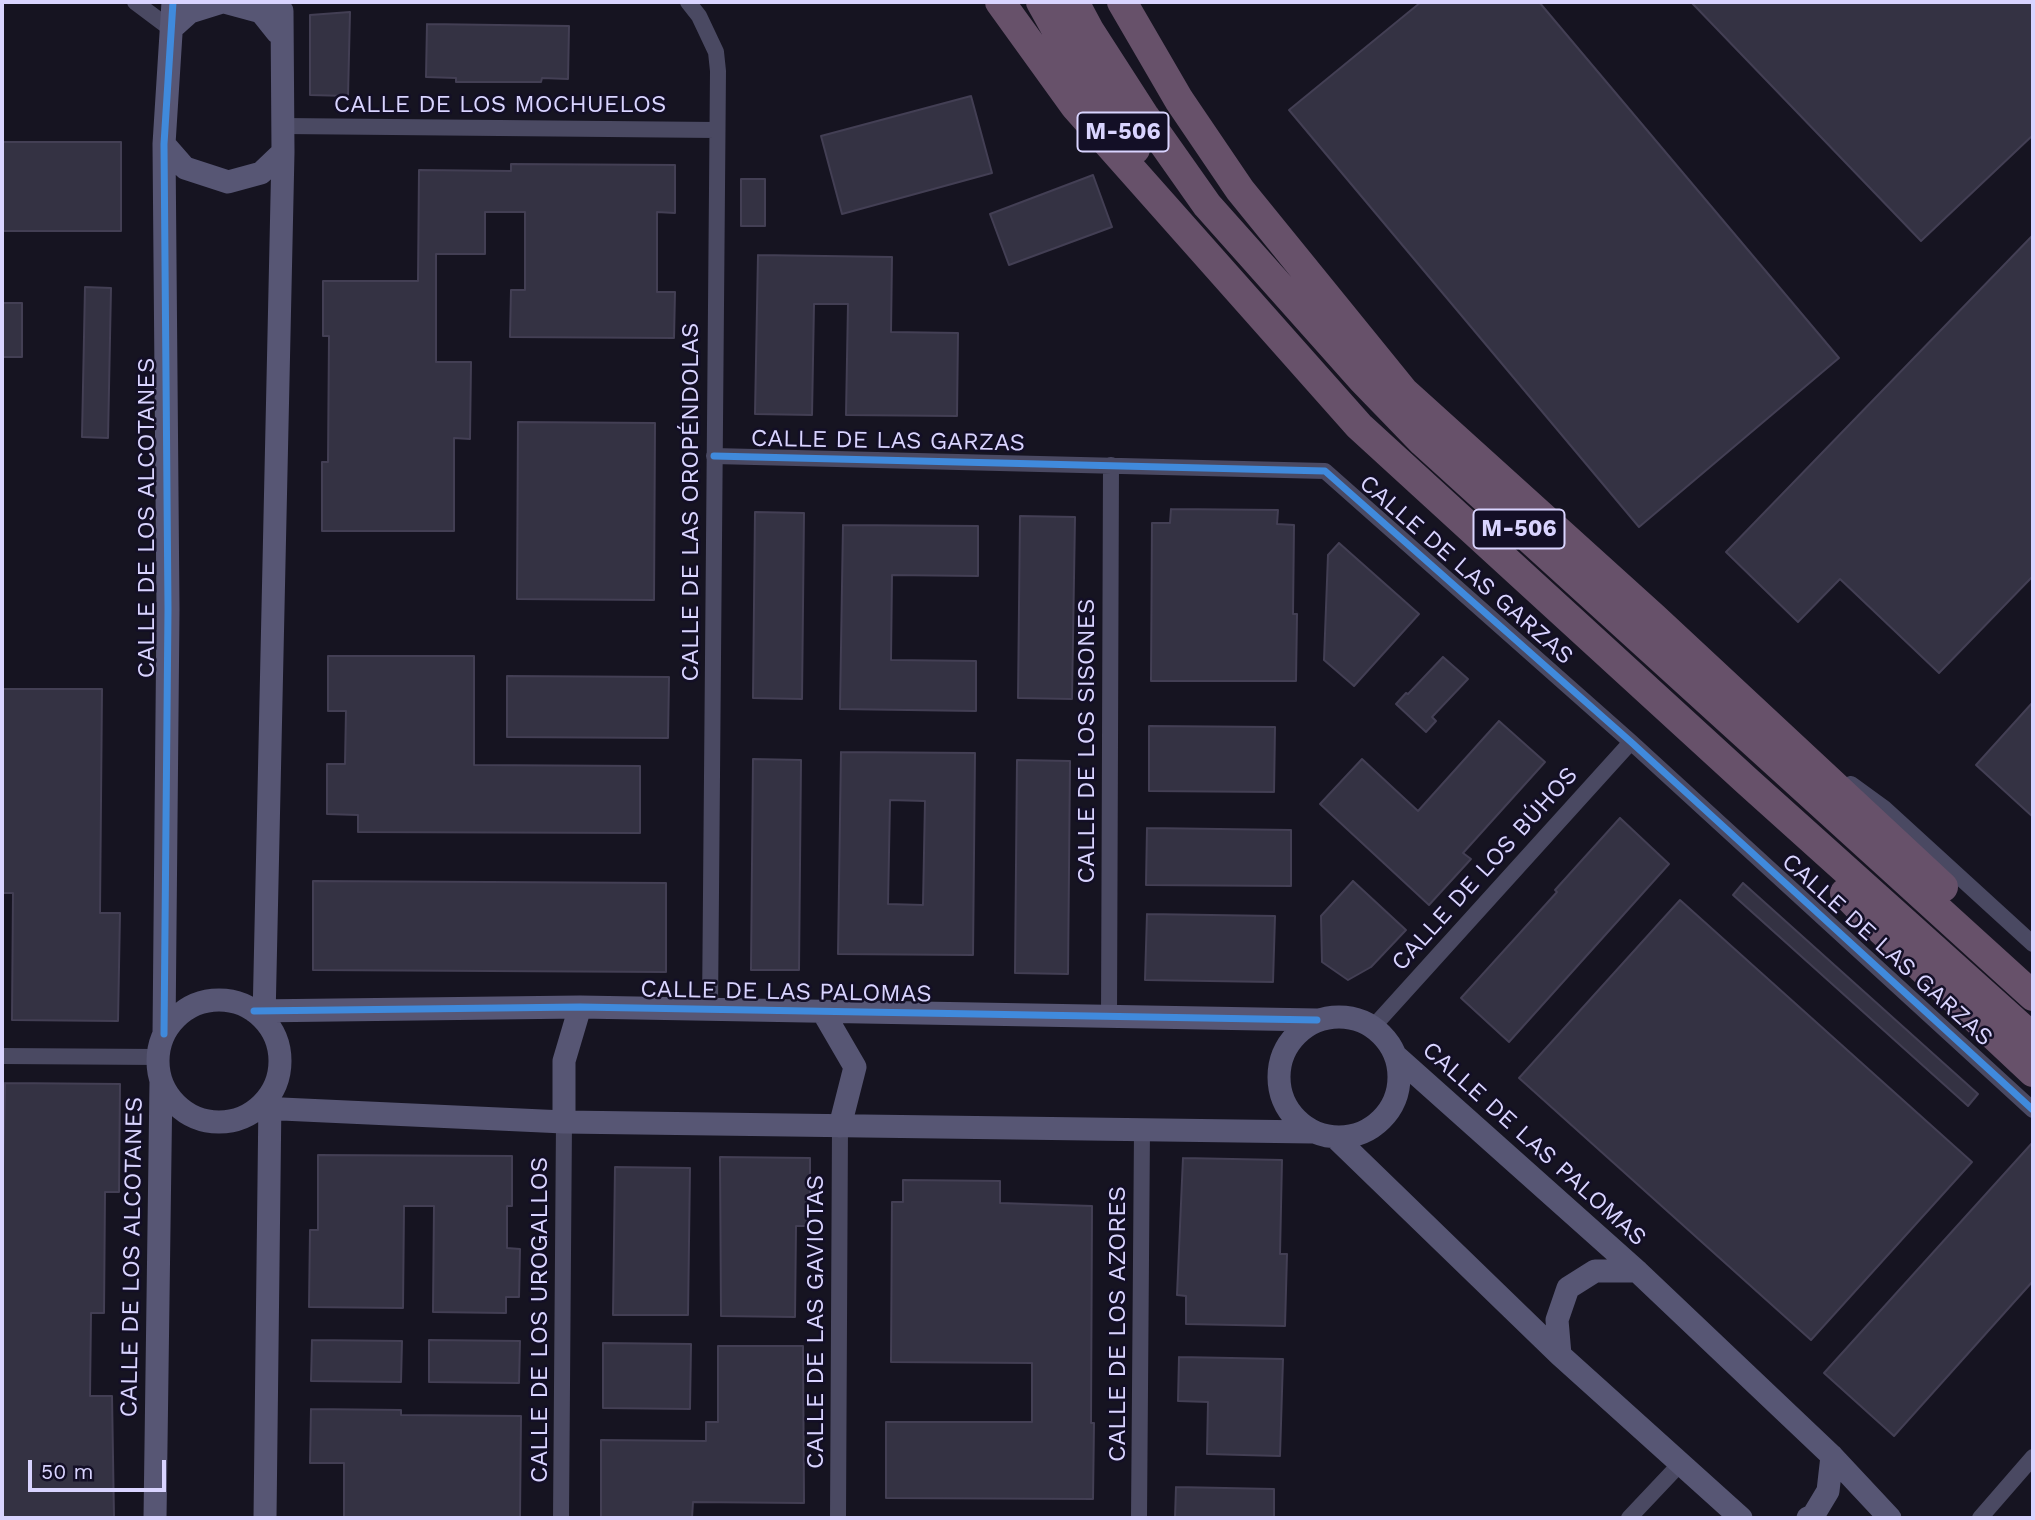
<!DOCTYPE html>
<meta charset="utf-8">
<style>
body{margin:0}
#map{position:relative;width:2035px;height:1520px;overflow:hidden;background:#161421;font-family:"Work Sans",sans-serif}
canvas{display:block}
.frame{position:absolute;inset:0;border:4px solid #d9d4ff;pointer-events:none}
.scale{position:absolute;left:28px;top:1460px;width:138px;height:32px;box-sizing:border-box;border:4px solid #d9d4ff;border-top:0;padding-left:9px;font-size:21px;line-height:24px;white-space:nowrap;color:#d9d4ff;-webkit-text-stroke:5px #130f26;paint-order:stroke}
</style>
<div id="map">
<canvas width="2035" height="1520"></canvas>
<div class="frame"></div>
<div class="scale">50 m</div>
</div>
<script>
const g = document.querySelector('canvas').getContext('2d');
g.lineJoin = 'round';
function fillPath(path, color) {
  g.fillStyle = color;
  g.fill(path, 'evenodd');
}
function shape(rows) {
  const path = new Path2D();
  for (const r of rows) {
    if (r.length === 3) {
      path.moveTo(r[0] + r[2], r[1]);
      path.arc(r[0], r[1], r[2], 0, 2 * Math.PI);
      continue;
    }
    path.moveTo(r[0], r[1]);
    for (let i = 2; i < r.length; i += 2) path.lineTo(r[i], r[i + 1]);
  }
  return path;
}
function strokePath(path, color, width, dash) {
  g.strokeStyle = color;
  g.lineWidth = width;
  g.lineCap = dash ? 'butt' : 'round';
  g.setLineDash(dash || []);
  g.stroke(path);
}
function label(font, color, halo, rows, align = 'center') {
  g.font = font + ' "Work Sans",sans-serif';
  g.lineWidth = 5;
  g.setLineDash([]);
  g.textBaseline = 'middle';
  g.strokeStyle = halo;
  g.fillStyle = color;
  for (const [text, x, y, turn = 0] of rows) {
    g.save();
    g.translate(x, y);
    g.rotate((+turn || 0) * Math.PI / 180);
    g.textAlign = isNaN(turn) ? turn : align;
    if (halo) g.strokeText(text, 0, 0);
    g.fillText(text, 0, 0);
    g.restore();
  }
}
const building = shape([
 [1421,2,1539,2,1839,358,1639,527,1289,110,1421,2],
 [1691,2,2033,2,2033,135,1921,241,1691,2],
 [350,12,348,96,310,95,310,15,350,12],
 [427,24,569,26,568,79,542,78,541,82,456,82,456,78,426,77,427,24],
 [971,96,992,173,842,214,821,136,971,96],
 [2,142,121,142,121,231,2,231,2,142],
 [511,164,675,165,675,213,657,212,657,292,675,292,674,338,510,337,511,290,525,290,525,212,485,212,485,254,436,254,436,362,471,362,470,439,454,438,454,531,322,531,322,462,328,462,329,336,323,336,323,281,418,281,419,170,511,171,511,164],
 [1093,175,1112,227,1009,265,990,214,1093,175],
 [741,179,765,179,765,226,741,226,741,179],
 [2033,235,2033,576,1939,673,1840,579,1798,622,1726,552,2033,235],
 [758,255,892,257,891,332,958,333,957,416,846,415,848,304,814,304,812,415,755,414,758,255],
 [85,287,111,288,108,438,82,437,85,287],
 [2,303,22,303,22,357,2,357,2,303],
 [518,422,655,423,654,600,517,599,518,422],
 [1171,509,1278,510,1277,524,1294,525,1293,614,1297,614,1296,681,1151,681,1152,523,1170,523,1171,509],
 [755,512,804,513,802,699,753,698,755,512],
 [1020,516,1075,517,1072,699,1018,698,1020,516],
 [843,525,978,526,978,576,892,575,891,660,976,661,976,711,840,709,843,525],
 [1339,543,1419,614,1354,686,1324,660,1328,555,1339,543],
 [328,656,474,656,474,765,640,766,640,833,358,832,358,815,327,814,327,764,345,764,346,711,328,711,328,656],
 [1443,657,1468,679,1432,717,1436,721,1426,732,1396,704,1406,693,1408,694,1443,657],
 [507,676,669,677,668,738,507,737,507,676],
 [2,689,102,689,100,913,120,913,118,1021,12,1020,13,893,2,893,2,689],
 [2033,702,2033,817,1976,765,2033,702],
 [1499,721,1545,762,1463,853,1471,859,1429,905,1320,804,1362,759,1418,811,1499,721],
 [1149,726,1275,727,1274,792,1149,791,1149,726],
 [841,752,975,753,973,955,838,954,841,752],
 [890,800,925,801,923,905,888,904,890,800],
 [753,759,801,760,799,970,751,970,753,759],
 [1017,760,1070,761,1068,974,1015,973,1017,760],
 [1620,818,1669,864,1509,1042,1461,998,1557,892,1555,890,1620,818],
 [1147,828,1291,830,1291,886,1146,885,1147,828],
 [313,881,666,883,666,972,313,970,313,881],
 [1353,881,1406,930,1371,967,1348,980,1322,962,1321,916,1353,881],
 [1743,883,1978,1094,1968,1106,1733,895,1743,883],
 [1680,900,1972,1162,1811,1340,1519,1078,1680,900],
 [1147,914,1275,916,1273,982,1145,980,1147,914],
 [5,1083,120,1084,119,1192,105,1192,104,1313,91,1313,90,1396,112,1396,114,1518,2,1518,2,1214,5,1083],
 [2033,1142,2033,1281,1894,1436,1824,1373,2033,1142],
 [318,1155,512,1156,512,1206,507,1206,507,1248,520,1249,519,1297,506,1297,506,1313,433,1312,434,1206,404,1206,403,1308,309,1307,310,1230,318,1230,318,1155],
 [720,1157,810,1158,810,1226,796,1226,795,1317,721,1316,720,1157],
 [1183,1158,1282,1160,1280,1254,1287,1254,1285,1326,1186,1324,1186,1296,1177,1295,1183,1158],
 [615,1167,690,1168,688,1315,613,1315,615,1167],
 [903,1180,1000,1181,1000,1203,1092,1206,1091,1423,1094,1423,1093,1499,886,1498,886,1422,1032,1422,1032,1363,891,1362,892,1202,903,1202,903,1180],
 [312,1340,402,1341,401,1382,311,1381,312,1340],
 [429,1340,520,1341,519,1383,429,1382,429,1340],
 [603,1343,691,1344,690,1409,603,1408,603,1343],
 [718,1346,803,1346,804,1503,693,1502,692,1518,601,1518,601,1440,706,1441,706,1422,718,1422,718,1346],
 [1179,1357,1283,1359,1280,1456,1207,1454,1208,1402,1178,1401,1179,1357],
 [311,1409,401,1410,401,1415,521,1416,520,1518,344,1518,344,1463,310,1463,311,1409],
 [1176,1487,1274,1489,1274,1518,1175,1518,1176,1487]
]);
fillPath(building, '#343243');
strokePath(building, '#433f54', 2);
strokePath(shape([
 [135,2,171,29],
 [688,2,699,16,716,52,718,71,710,1010],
 [283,126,716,130],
 [714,456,1325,471,1631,742,2033,1110],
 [1851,784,1884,808,2033,944],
 [1109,1017,1111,465],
 [1373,1027,1631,742],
 [2,1056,158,1057],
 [561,1518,564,1122],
 [838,1518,840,1126],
 [1139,1518,1142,1130],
 [1629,1518,1680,1464],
 [1980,1518,2033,1457]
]), '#4a4962', 16);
strokePath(shape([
 [224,2,261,12,277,32],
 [171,29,190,12,222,2],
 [164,144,185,168,228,182,261,173,283,152],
 [219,1061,61],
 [254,1011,580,1007,1317,1020],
 [823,1012,855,1067,840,1126],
 [1339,1077,60],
 [264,1019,283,152,282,11,270,2],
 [164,1034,168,609,164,144,173,2],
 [1396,1056,1637,1271,1832,1456,1890,1518],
 [260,1108,564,1122,1313,1132],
 [564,1122,564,1061,580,1007],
 [1336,1138,1560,1355,1741,1518],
 [1560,1355,1557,1320,1568,1288,1595,1271,1637,1271],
 [155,1518,161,1081],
 [265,1518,270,1097],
 [1808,1518,1813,1516,1828,1491,1832,1456]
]), '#575674', 23);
strokePath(shape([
 [1000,2,1075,106,1359,426,1748,782,2033,1038],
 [1041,2,1065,45,1135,149],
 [1074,2,1089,30,1145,117,1207,205,1362,379,1423,442,2033,996],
 [1122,2,1179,100,1240,190,1404,392,1654,618,1943,887],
 [1845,893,1875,924,2033,1072]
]), '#67516a', 30);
strokePath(shape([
 [714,456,1325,471,1631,742,2033,1110],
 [254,1011,580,1007,1317,1020],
 [164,1034,168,609,164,144,173,2]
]), '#408adc', 7);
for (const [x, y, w] of [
 [1123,132,91],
 [1519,529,91]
]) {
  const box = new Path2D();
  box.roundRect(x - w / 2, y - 19.5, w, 39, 5);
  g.fillStyle = '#130f26';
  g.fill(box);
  strokePath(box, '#d9d4ff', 2);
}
label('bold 23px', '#d9d4ff', null, [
 ["M-506",1123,132],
 ["M-506",1519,529]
]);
label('24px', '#d9d4ff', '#130f26', [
 ["CALLE DE LOS MOCHUELOS",500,105],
 ["CALLE DE LAS GARZAS",888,441,1],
 ["CALLE DE LAS OROPÉNDOLAS",691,502,-90],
 ["CALLE DE LOS ALCOTANES",147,518,-90],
 ["CALLE DE LAS GARZAS",1466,570,41],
 ["CALLE DE LOS SISONES",1087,741,-90],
 ["CALLE DE LOS BÚHOS",1485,869,-48],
 ["CALLE DE LAS GARZAS",1887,950,42],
 ["CALLE DE LAS PALOMAS",786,992,1],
 ["CALLE DE LAS PALOMAS",1534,1144,42],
 ["CALLE DE LOS ALCOTANES",132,1257,-89],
 ["CALLE DE LOS UROGALLOS",540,1320,-90],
 ["CALLE DE LAS GAVIOTAS",816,1322,-90],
 ["CALLE DE LOS AZORES",1118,1324,-90]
]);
</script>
